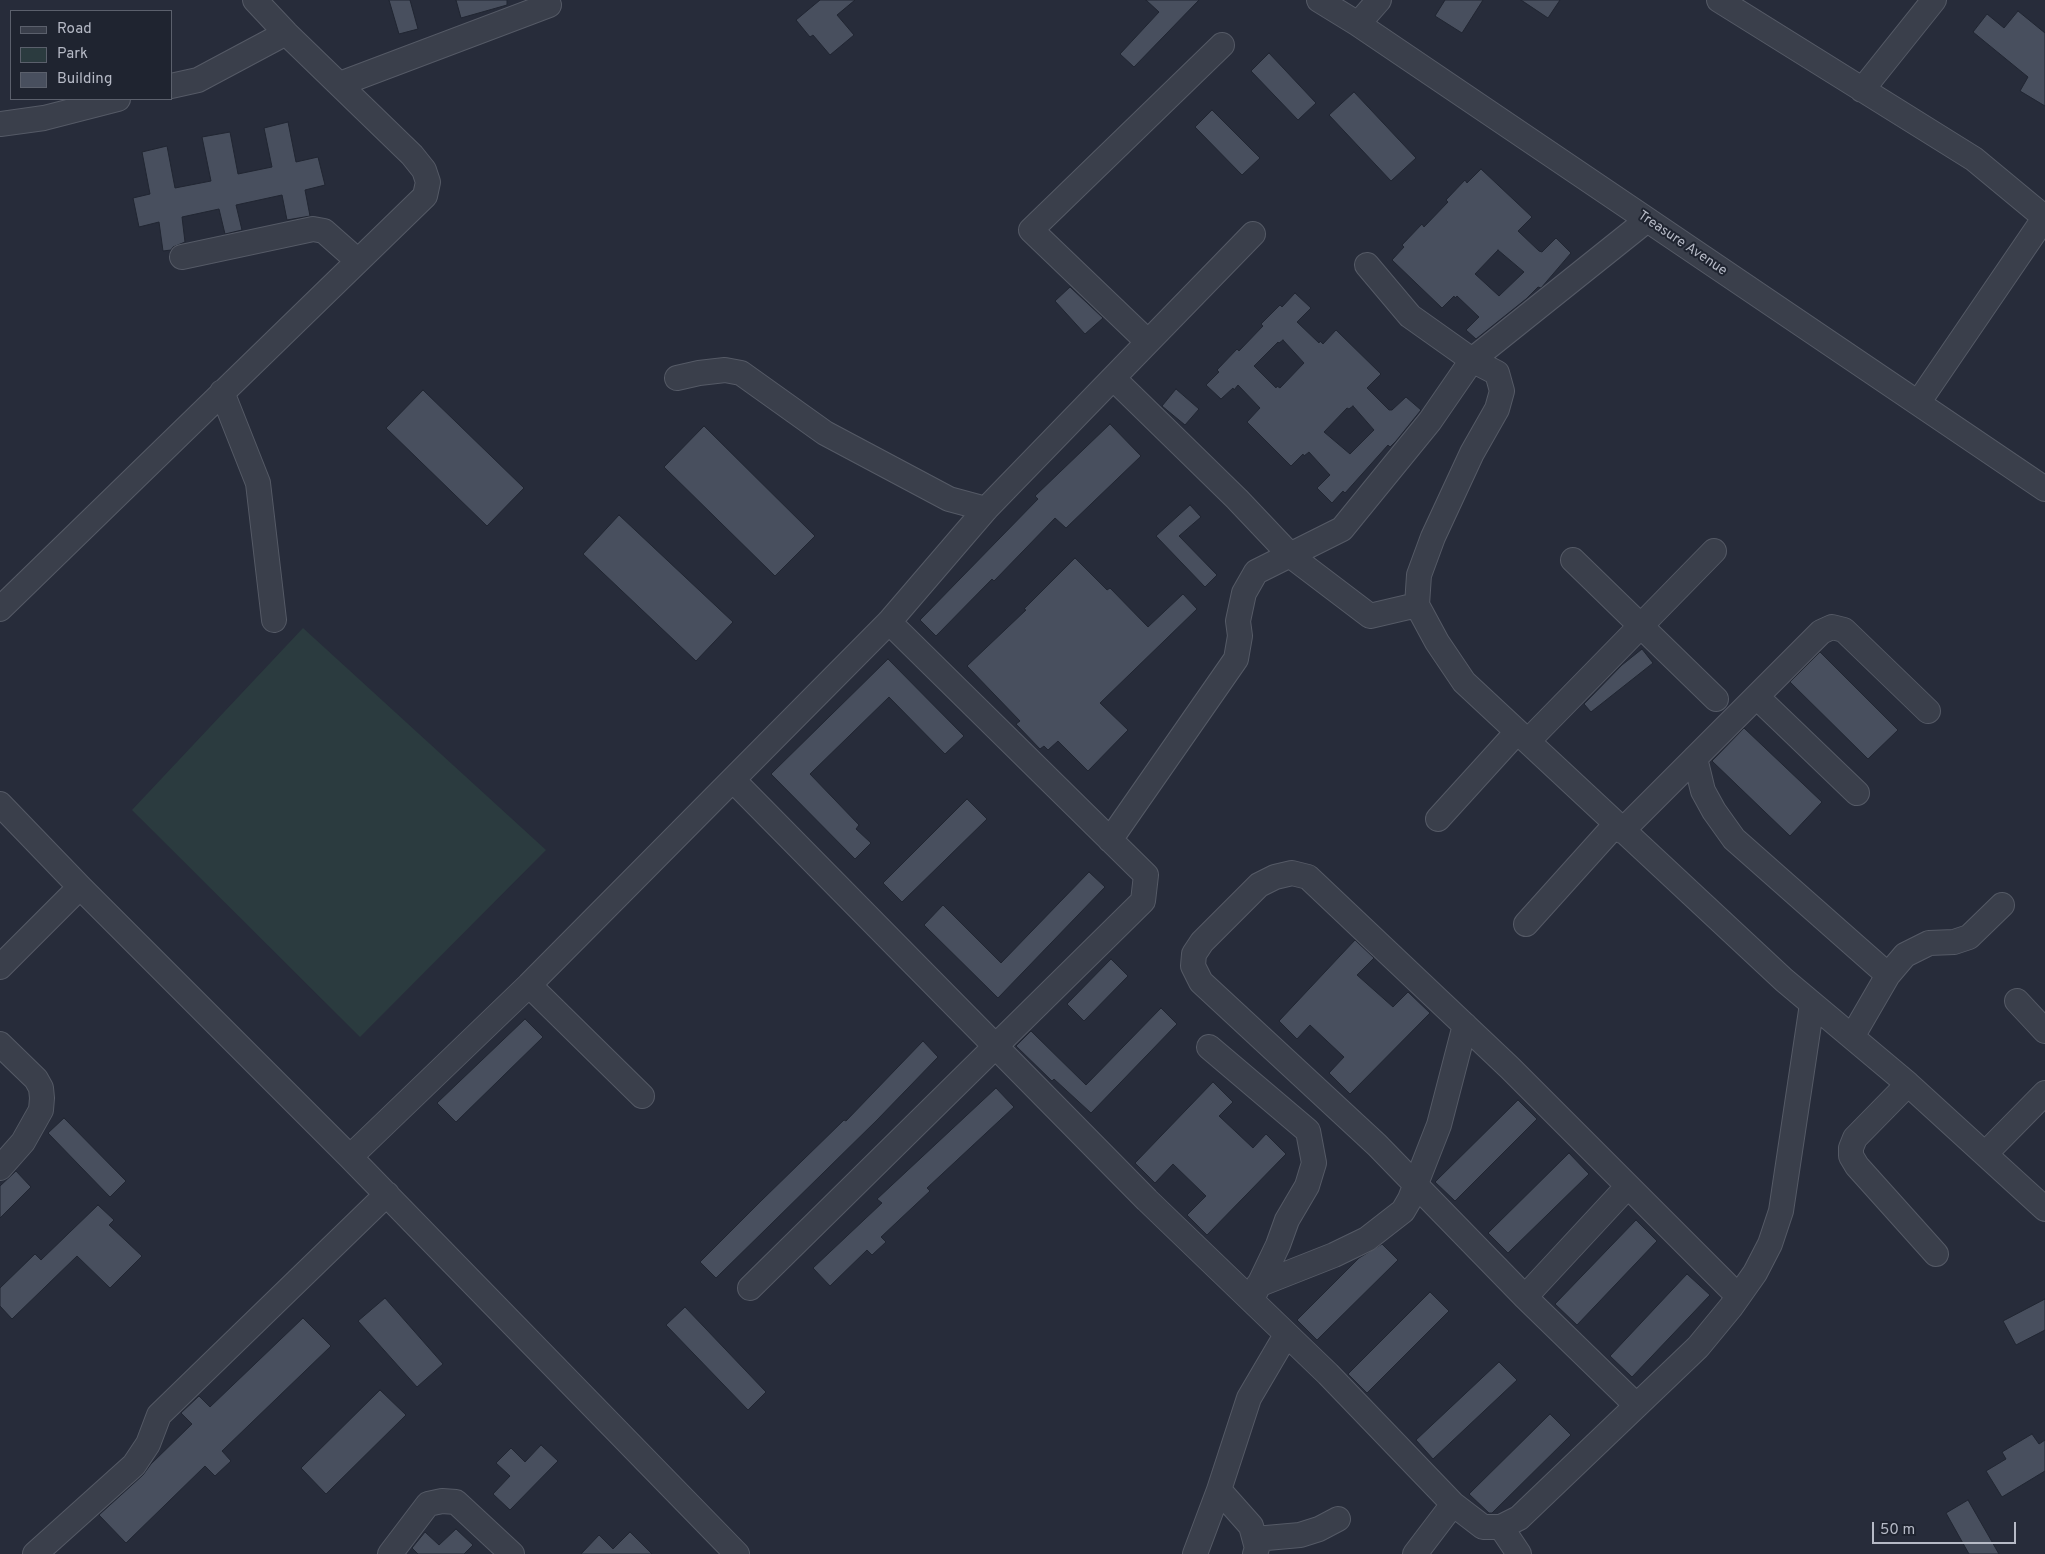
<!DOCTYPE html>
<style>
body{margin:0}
#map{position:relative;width:2045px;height:1554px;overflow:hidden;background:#272c3a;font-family:Overpass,sans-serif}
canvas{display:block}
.legend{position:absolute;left:10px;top:10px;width:162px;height:90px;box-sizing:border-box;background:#1f2430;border:1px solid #5b606c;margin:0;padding:6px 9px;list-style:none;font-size:15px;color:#b6bac6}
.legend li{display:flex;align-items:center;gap:10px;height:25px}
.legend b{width:25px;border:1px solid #5b606c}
.scale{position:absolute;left:1872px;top:1522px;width:144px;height:22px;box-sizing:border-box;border:2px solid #b6bac6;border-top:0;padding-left:6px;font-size:15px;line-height:18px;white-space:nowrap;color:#b6bac6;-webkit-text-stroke:4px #1f2430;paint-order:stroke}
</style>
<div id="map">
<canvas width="2045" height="1554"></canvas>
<ul class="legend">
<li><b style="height:6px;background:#3a3f4b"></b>Road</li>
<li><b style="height:14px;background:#2b3b3f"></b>Park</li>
<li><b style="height:14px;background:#484f5e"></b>Building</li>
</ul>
<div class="scale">50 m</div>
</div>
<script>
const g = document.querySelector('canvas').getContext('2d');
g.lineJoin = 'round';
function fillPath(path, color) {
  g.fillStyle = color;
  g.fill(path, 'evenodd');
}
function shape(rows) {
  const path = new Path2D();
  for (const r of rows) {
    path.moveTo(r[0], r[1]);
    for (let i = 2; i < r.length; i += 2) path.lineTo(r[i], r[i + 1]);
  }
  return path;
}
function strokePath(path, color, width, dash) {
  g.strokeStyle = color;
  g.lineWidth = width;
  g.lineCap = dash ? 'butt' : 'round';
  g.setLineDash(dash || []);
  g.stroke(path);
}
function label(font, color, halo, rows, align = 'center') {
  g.font = font + ' Overpass,sans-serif';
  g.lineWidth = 4;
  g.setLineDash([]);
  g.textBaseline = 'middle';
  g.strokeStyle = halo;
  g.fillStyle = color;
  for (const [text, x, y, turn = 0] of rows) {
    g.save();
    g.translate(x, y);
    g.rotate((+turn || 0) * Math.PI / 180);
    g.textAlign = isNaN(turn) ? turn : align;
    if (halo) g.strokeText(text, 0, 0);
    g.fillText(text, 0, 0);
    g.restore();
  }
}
fillPath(shape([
 [303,628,546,850,360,1037,132,810]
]), '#2b3b3f');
const building = shape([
 [389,0,410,0,418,29,399,34,389,0],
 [456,0,507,0,507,5,461,18,456,0],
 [820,0,855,0,837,15,854,35,830,55,813,35,810,37,796,20,820,0],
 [1146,0,1199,0,1134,67,1120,54,1159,12,1146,0],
 [1445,0,1483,0,1462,33,1435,16,1445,0],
 [1521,0,1560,0,1548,18,1521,0],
 [2018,11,2045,33,2045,106,2020,91,2028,77,1973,32,1987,14,2004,28,2018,11],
 [1269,53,1316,103,1298,120,1251,71,1269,53],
 [1354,92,1416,158,1391,181,1329,115,1354,92],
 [1212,110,1260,158,1242,175,1195,127,1212,110],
 [288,122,296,162,318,157,325,185,305,190,310,216,287,220,282,195,236,205,242,230,225,234,219,209,182,217,185,242,173,247,171,250,163,251,159,222,139,227,133,198,150,194,142,152,167,146,175,188,211,181,202,137,230,132,238,174,272,167,264,128,288,122],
 [1481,169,1532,217,1518,231,1539,251,1542,252,1556,238,1571,253,1541,288,1538,287,1526,299,1476,339,1466,330,1479,317,1457,296,1455,298,1454,296,1442,308,1392,260,1404,247,1402,245,1422,224,1424,227,1448,202,1446,200,1465,180,1467,183,1481,169],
 [1498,250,1524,272,1499,296,1475,274,1498,250],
 [1070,287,1103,318,1085,334,1055,301,1070,287],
 [1295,293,1311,308,1297,322,1319,343,1320,341,1323,344,1336,330,1381,374,1367,388,1389,410,1392,410,1406,397,1421,410,1396,441,1390,447,1388,445,1345,493,1343,491,1332,503,1317,488,1330,475,1309,452,1304,456,1303,454,1291,466,1247,422,1260,408,1238,385,1234,390,1233,388,1221,399,1206,385,1219,372,1217,370,1237,349,1239,351,1263,326,1261,324,1280,305,1282,307,1295,293],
 [1283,340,1304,363,1280,388,1277,386,1276,388,1254,366,1278,342,1279,343,1283,340],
 [1353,406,1374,430,1350,454,1324,432,1347,408,1349,409,1353,406],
 [1176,389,1199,409,1185,425,1162,406,1176,389],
 [423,390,524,488,487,526,386,428,423,390],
 [1110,424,1141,456,1066,528,1055,518,994,581,992,579,936,636,920,620,1038,499,1035,496,1110,424],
 [704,426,815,536,775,576,664,467,704,426],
 [1190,505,1201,517,1179,536,1217,575,1205,587,1156,536,1190,505],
 [619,515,733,622,696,661,583,554,619,515],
 [1075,558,1107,590,1110,588,1148,627,1183,594,1197,609,1100,703,1128,730,1088,771,1058,741,1048,750,1044,746,1040,749,1016,724,1020,721,967,666,1026,610,1024,609,1075,558],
 [1642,649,1653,663,1591,712,1584,704,1622,665,1642,649],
 [1820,652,1898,730,1868,759,1790,682,1820,652],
 [888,659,964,736,945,754,889,697,810,774,859,825,856,829,871,843,855,859,771,774,888,659],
 [1744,728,1822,802,1790,836,1712,761,1744,728],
 [967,799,987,819,902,902,883,883,967,799],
 [1089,872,1105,887,998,998,924,925,943,905,1001,963,1089,872],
 [1355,940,1374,958,1357,975,1393,1007,1408,992,1430,1013,1350,1094,1329,1073,1344,1057,1310,1025,1297,1039,1279,1021,1355,940],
 [1111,959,1128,976,1084,1021,1067,1004,1111,959],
 [1161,1008,1177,1024,1091,1113,1054,1079,1052,1081,1016,1046,1031,1031,1086,1085,1161,1008],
 [525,1019,543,1037,456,1122,437,1103,525,1019],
 [923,1041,938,1057,877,1120,716,1278,700,1262,762,1200,844,1120,846,1121,923,1041],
 [1213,1082,1233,1102,1219,1116,1253,1148,1266,1134,1286,1154,1207,1235,1187,1215,1206,1196,1173,1164,1155,1183,1135,1163,1213,1082],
 [996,1088,1014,1107,927,1188,930,1191,881,1237,886,1242,872,1255,867,1250,830,1286,813,1268,882,1203,877,1199,996,1088],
 [1518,1100,1537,1119,1455,1201,1435,1182,1518,1100],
 [64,1118,126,1181,110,1197,48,1133,64,1118],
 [1569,1153,1589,1174,1508,1253,1488,1233,1569,1153],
 [16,1171,31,1187,0,1218,0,1186,16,1171],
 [98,1205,114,1220,109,1225,142,1256,110,1288,77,1256,12,1319,0,1306,0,1288,35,1254,41,1260,98,1205],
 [1636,1220,1657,1241,1577,1325,1555,1304,1636,1220],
 [1382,1244,1398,1260,1317,1340,1297,1320,1359,1258,1382,1244],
 [1687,1274,1710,1295,1632,1377,1610,1356,1687,1274],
 [1430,1292,1449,1311,1367,1393,1348,1374,1430,1292],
 [385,1298,443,1364,417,1387,358,1321,385,1298],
 [2045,1299,2045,1330,2016,1345,2003,1321,2045,1299],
 [685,1307,766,1392,748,1410,666,1325,685,1307],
 [303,1318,331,1346,222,1451,231,1461,215,1476,205,1466,126,1543,99,1515,143,1475,151,1464,192,1424,181,1413,199,1396,210,1407,303,1318],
 [1499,1362,1517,1380,1433,1459,1416,1440,1499,1362],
 [380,1390,406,1415,326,1494,301,1468,380,1390],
 [1550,1414,1571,1435,1492,1513,1489,1513,1469,1494,1550,1414],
 [2032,1434,2039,1444,2045,1440,2045,1471,2002,1497,1986,1471,2006,1459,2002,1452,2032,1434],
 [541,1445,558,1461,510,1510,493,1494,510,1476,496,1463,511,1448,525,1462,541,1445],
 [1968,1500,1999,1554,1969,1554,1946,1513,1968,1500],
 [456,1529,473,1545,464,1554,418,1554,412,1548,425,1532,439,1545,456,1529],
 [630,1532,652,1554,581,1554,599,1535,613,1549,630,1532]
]);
fillPath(building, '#484f5e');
strokePath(building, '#212632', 1);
const minor = shape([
 [1319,0,1358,24,2045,489],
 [1719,0,1974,159,2044,217],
 [1358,24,1379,0],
 [1222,45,1031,230,1148,342,1253,234],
 [340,84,549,5],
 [171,86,198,80,286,33],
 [1862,90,1934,0],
 [0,124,44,118,118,99],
 [182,257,313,229,324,231,358,261],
 [1367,265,1410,316,1472,360,1497,373,1502,391,1497,409,1472,453,1433,537,1419,575,1417,605,1437,642,1464,682,1784,980,1908,1084,2045,1209],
 [1148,342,1113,378,1237,499,1291,556,1370,616,1417,605],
 [677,378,699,373,725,370,741,373,825,433,949,499,986,509],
 [222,392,258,483,274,620],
 [1918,403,2045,217],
 [1573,560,1716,699],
 [0,609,425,196,428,182,424,170,412,155,286,33,255,0],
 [1757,697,1857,793],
 [1528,741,1714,551],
 [1695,758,1703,791,1714,811,1734,839,1888,975,1852,1037],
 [733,780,1147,1200,1328,1374,1453,1504,1483,1527,1501,1527,1519,1518,1698,1347,1731,1307,1755,1273,1770,1244,1781,1211,1812,1004],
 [0,804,80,887,350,1157,737,1554],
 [1438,819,1517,732],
 [1622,831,1821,632,1832,627,1844,630,1928,711],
 [1110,840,1236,659,1240,636,1238,621,1244,593,1256,572,1342,529,1430,421,1472,360,1647,220],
 [1526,924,1616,824],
 [0,967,80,887],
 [1888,975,1905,955,1929,943,1954,942,1969,937,2002,905],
 [529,985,642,1096],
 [2017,1001,2045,1031],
 [0,1044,36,1079,41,1088,42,1098,41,1110,23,1142,0,1168],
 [1209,1047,1308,1131,1314,1163,1307,1186,1287,1220,1278,1245,1255,1293],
 [1908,1084,1855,1138,1851,1148,1851,1156,1857,1166,1936,1254],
 [1986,1153,2045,1093],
 [350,1157,529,985,889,622,986,509,1113,378],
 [1258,1285,1334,1255,1367,1239,1403,1211,1410,1199,1439,1125,1465,1025],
 [750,1288,1143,901,1146,875,889,622],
 [1525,1297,1628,1186],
 [1636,1405,1525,1297,1377,1145,1201,982,1193,966,1194,954,1202,942,1259,885,1275,877,1292,873,1308,877,1510,1068,1738,1296],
 [1219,1490,1251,1526,1257,1548,1255,1554],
 [1501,1527,1519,1554],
 [1255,1539,1300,1535,1319,1529,1338,1519],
 [35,1554,134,1465,148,1444,159,1415,387,1194],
 [390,1554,428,1504,442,1501,456,1502,512,1554],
 [1195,1554,1219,1490,1249,1398,1286,1335],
 [1415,1554,1453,1504]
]);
strokePath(minor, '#555a66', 26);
strokePath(minor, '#3a3f4b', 24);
label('14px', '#b6bac6', '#1f2430', [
 ["Treasure Avenue",1682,244,34]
]);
</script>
